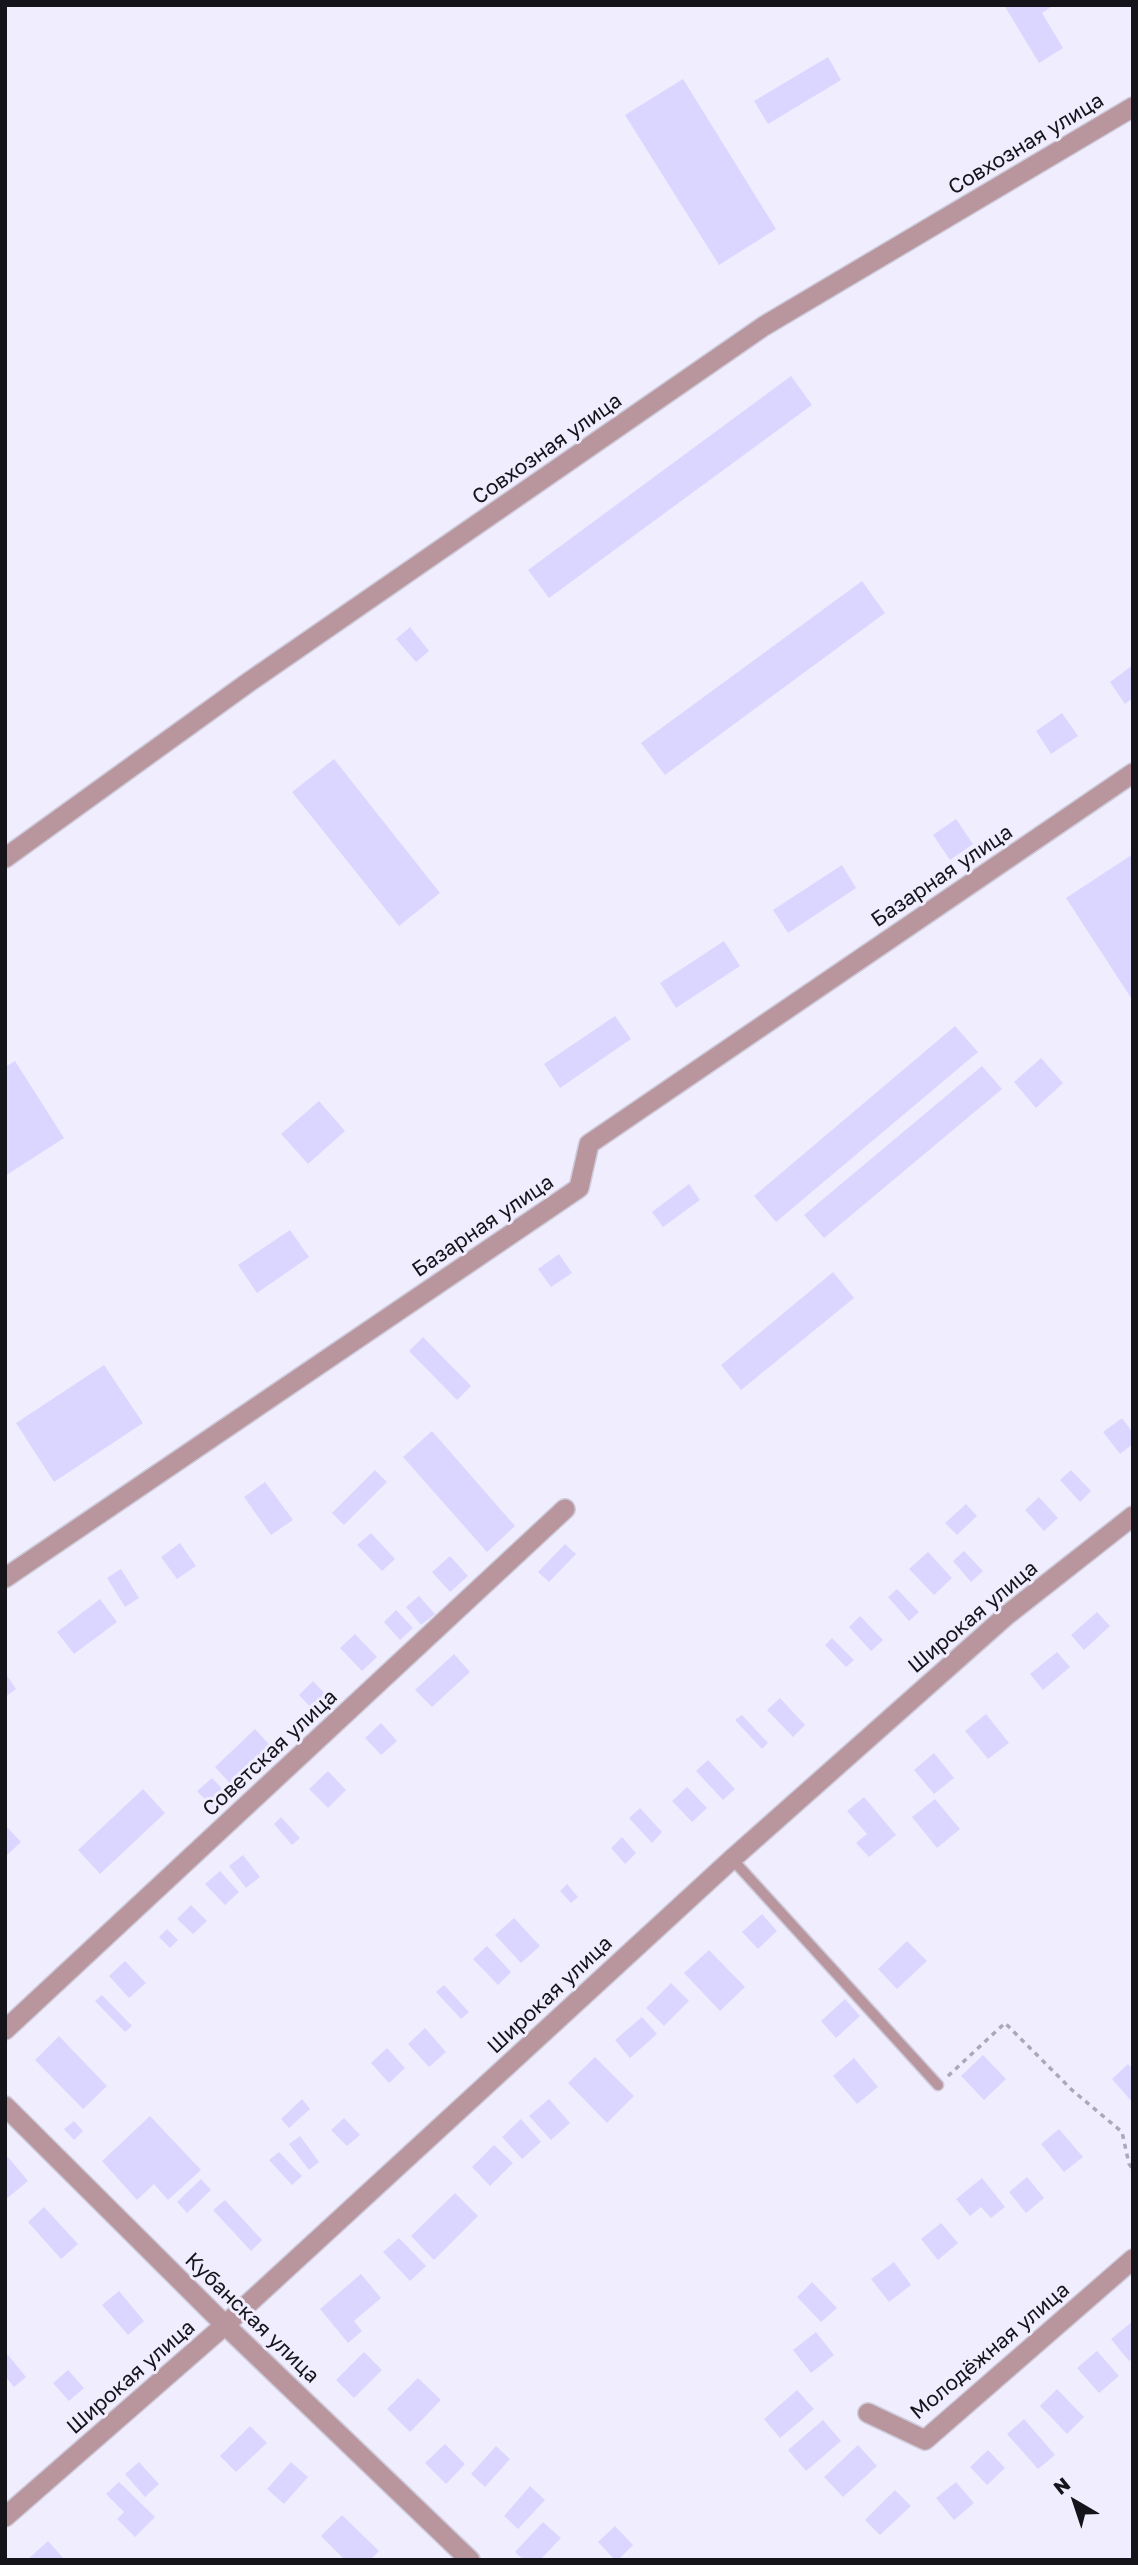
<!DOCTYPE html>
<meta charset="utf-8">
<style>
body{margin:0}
#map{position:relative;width:1138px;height:2565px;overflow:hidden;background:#f0edff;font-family:"Golos Text",sans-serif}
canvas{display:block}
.frame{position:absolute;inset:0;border:7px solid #15141a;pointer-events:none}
.north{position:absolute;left:1040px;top:2467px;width:70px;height:70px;-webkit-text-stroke:5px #f0edff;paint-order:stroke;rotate:321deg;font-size:19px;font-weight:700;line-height:28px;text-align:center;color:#15141a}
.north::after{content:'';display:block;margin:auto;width:24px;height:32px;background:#15141a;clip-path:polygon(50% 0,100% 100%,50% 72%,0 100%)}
</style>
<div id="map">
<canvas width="1138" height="2565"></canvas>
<div class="frame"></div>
<div class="north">N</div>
</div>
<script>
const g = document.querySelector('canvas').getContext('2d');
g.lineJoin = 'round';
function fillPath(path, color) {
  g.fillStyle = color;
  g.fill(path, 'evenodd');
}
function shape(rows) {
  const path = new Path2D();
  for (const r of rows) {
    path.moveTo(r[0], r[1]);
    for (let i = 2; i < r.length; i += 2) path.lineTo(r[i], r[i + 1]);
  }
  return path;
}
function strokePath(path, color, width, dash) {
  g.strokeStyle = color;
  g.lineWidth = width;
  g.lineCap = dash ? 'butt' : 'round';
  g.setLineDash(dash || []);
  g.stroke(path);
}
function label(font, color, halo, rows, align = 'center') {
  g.font = font + ' "Golos Text",sans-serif';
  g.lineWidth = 6;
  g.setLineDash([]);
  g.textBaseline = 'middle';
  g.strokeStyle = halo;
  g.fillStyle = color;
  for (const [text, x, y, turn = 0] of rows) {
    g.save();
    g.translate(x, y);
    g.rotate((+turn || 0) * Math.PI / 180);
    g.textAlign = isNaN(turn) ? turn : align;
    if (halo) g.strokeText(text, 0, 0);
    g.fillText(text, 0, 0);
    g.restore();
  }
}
fillPath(shape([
 [1004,5,1054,5,1042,13,1063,48,1039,63],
 [828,57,841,80,768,124,754,101],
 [683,79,776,229,719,265,625,115],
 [791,376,812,405,549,598,528,570],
 [862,581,885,613,665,775,641,743],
 [410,627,429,651,416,662,396,639],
 [1133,665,1133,698,1125,704,1110,682],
 [1062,713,1078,736,1051,754,1036,731],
 [334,759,440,893,399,926,292,792],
 [956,819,973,844,950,860,933,835],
 [1133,854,1133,1001,1066,898],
 [842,865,856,888,788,933,773,910],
 [724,941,740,966,676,1008,660,983],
 [615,1016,631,1039,560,1088,544,1064],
 [955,1026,978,1052,776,1222,754,1196],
 [1041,1058,1063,1083,1036,1108,1014,1082],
 [15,1061,64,1138,5,1176,5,1067],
 [982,1066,1002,1089,824,1238,804,1215],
 [319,1101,345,1131,308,1164,281,1134],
 [689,1184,700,1200,663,1227,652,1212],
 [290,1230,309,1257,257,1293,238,1265],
 [559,1254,572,1273,551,1287,538,1269],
 [833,1272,854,1298,741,1390,721,1365],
 [423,1337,471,1386,457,1400,409,1351],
 [104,1365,143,1423,54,1482,16,1423],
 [1122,1418,1133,1433,1133,1444,1120,1454,1103,1432],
 [432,1431,515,1526,487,1552,403,1457],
 [375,1470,387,1482,344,1525,332,1513],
 [1071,1470,1091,1491,1080,1502,1060,1480],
 [265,1482,293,1520,271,1535,244,1497],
 [1039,1497,1058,1518,1044,1531,1025,1510],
 [966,1504,977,1516,957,1535,945,1523],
 [371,1533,395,1559,382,1571,357,1545],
 [180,1543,196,1566,177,1579,161,1557],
 [565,1544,576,1554,549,1582,538,1572],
 [964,1551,983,1571,971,1582,953,1561],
 [928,1552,952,1578,934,1595,909,1569],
 [450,1556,468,1576,450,1592,432,1572],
 [121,1569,139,1598,125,1607,107,1578],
 [897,1589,919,1612,909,1621,888,1597],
 [419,1596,435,1614,421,1625,406,1607],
 [100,1599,117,1622,74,1654,57,1632],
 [396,1610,413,1628,400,1640,384,1622],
 [1097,1612,1110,1626,1084,1650,1071,1635],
 [860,1616,883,1640,871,1651,849,1627],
 [355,1634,377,1657,362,1671,340,1648],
 [832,1638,854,1660,846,1667,825,1645],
 [1057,1652,1070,1667,1043,1690,1030,1674],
 [454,1654,470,1672,432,1707,415,1690],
 [5,1673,16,1689,5,1697],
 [313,1681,331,1700,317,1714,299,1695],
 [780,1698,805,1725,793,1737,767,1710],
 [986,1714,1009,1743,988,1759,965,1731],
 [742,1715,768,1743,762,1749,735,1720],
 [381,1723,397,1741,381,1755,365,1738],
 [255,1729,276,1752,236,1790,215,1767],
 [934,1753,954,1778,934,1794,914,1770],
 [708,1760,735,1789,723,1800,696,1771],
 [328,1771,346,1790,328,1808,309,1789],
 [212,1778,229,1796,214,1809,197,1791],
 [687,1787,707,1808,692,1822,672,1801],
 [143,1789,165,1813,100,1874,78,1850],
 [864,1797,896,1835,869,1857,856,1843,867,1834,847,1811],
 [935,1799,960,1829,937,1848,912,1817],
 [640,1808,662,1832,652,1843,629,1818],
 [281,1817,300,1838,292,1845,274,1824],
 [5,1825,21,1842,5,1857],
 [622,1837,636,1853,625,1864,611,1848],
 [243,1855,260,1877,246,1888,229,1866],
 [220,1871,239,1892,225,1905,205,1884],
 [567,1884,578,1897,571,1903,560,1891],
 [191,1905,207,1921,193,1934,177,1919],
 [762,1914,777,1931,758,1949,742,1932],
 [514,1918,540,1946,521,1963,495,1935],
 [167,1929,178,1940,170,1948,159,1937],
 [907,1941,927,1961,897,1989,878,1969],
 [487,1946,511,1972,498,1985,473,1959],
 [709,1950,745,1987,720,2011,684,1973],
 [125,1961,146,1983,129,1998,109,1976],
 [671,1983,689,2001,664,2026,646,2008],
 [444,1985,469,2012,461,2019,436,1992],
 [102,1995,132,2026,125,2032,95,2001],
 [845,1999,860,2016,836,2038,821,2021],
 [642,2017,657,2034,630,2058,615,2040],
 [425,2028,446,2052,429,2067,408,2044],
 [59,2036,107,2086,83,2109,35,2060],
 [387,2048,405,2068,389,2083,371,2063],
 [983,2055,1006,2079,984,2100,961,2076],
 [595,2057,634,2096,607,2123,568,2083],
 [854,2058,878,2087,857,2104,833,2076],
 [1128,2064,1133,2069,1133,2103,1112,2079],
 [302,2099,310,2109,289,2128,281,2119],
 [549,2099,570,2123,551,2140,529,2116],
 [150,2116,201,2170,168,2200,154,2184,137,2200,102,2161],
 [344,2118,360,2135,347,2146,331,2130],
 [521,2119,541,2142,522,2159,502,2137],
 [74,2121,83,2131,74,2140,64,2129],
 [1059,2129,1083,2157,1064,2172,1041,2144],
 [300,2136,319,2162,309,2170,289,2144],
 [494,2145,513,2163,490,2186,472,2167],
 [279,2152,302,2176,292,2185,269,2160],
 [8,2157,28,2181,5,2200,5,2160],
 [1027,2177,1044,2198,1026,2213,1009,2192],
 [982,2178,1005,2207,991,2218,981,2207,970,2216,956,2199],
 [201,2179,211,2190,187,2213,177,2202],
 [455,2193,478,2216,434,2260,411,2236],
 [225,2200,262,2240,251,2251,213,2210],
 [44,2207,78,2244,61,2259,28,2222],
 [941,2223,958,2243,938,2260,921,2239],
 [399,2238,426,2266,410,2281,383,2252],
 [894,2262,911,2285,889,2302,871,2279],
 [361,2274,381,2298,354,2321,362,2331,348,2343,320,2309],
 [812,2282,837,2308,821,2322,797,2297],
 [119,2291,144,2321,128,2335,102,2305],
 [1133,2321,1133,2357,1129,2361,1111,2339],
 [816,2332,834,2355,811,2373,793,2350],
 [1097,2351,1119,2376,1099,2393,1077,2368],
 [364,2352,382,2370,354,2398,336,2380],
 [8,2355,26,2377,14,2387,5,2376,5,2357],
 [68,2370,84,2388,69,2401,53,2383],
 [418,2378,441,2400,410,2432,387,2409],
 [1057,2389,1084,2417,1067,2434,1040,2406],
 [797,2390,814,2409,780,2438,764,2419],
 [1024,2419,1055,2455,1038,2469,1007,2434],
 [823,2420,841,2441,806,2471,788,2450],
 [250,2426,267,2443,236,2472,220,2456],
 [445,2444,465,2464,446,2484,425,2463],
 [858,2445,877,2466,843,2497,824,2477],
 [496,2446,510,2459,485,2487,471,2474],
 [988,2450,1005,2468,987,2485,970,2467],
 [139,2462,159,2484,145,2497,125,2474],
 [291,2462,308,2477,284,2504,267,2489],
 [119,2482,155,2517,135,2537,117,2519,124,2512,106,2494],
 [956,2482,974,2503,954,2520,936,2498],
 [530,2486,545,2500,518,2529,504,2516],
 [895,2490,911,2506,880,2535,865,2520],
 [342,2515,379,2551,370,2560,345,2560,321,2536],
 [543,2522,561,2538,540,2560,524,2560,515,2552],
 [615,2526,633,2545,618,2560,615,2560,598,2542],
 [48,2541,65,2560,27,2560]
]), '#dbd6ff');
const service = shape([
 [732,1859,938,2085]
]);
const minor = shape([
 [5,858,249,682,764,326,1133,107],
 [5,1578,579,1188,589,1144,1133,773],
 [5,2030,565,1509],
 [5,2106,225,2325],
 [868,2413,925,2440,1133,2259]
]);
const tertiary = shape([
 [225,2325,470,2560],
 [5,2517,225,2325,732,1859,1007,1615,1133,1516]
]);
strokePath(service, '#cdcada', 13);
strokePath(minor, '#cdcada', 22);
strokePath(tertiary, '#cdcada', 22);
strokePath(shape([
 [948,2076,1005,2023,1072,2090,1122,2132,1129,2164,1133,2169]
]), '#aba9b7', 3.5, [5, 5]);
strokePath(service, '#b9969d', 10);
strokePath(minor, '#b9969d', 19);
strokePath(tertiary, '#b9969d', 19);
label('21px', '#15141a', '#f0edff', [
 ["Совхозная улица",1026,144,-31],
 ["Совхозная улица",547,449,-35],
 ["Базарная улица",942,876,-34],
 ["Базарная улица",483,1226,-34],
 ["Широкая улица",973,1617,-40],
 ["Советская улица",270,1753,-43],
 ["Широкая улица",550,1995,-43],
 ["Кубанская улица",252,2318,44],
 ["Молодёжная улица",990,2351,-40],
 ["Широкая улица",131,2377,-41]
]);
</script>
